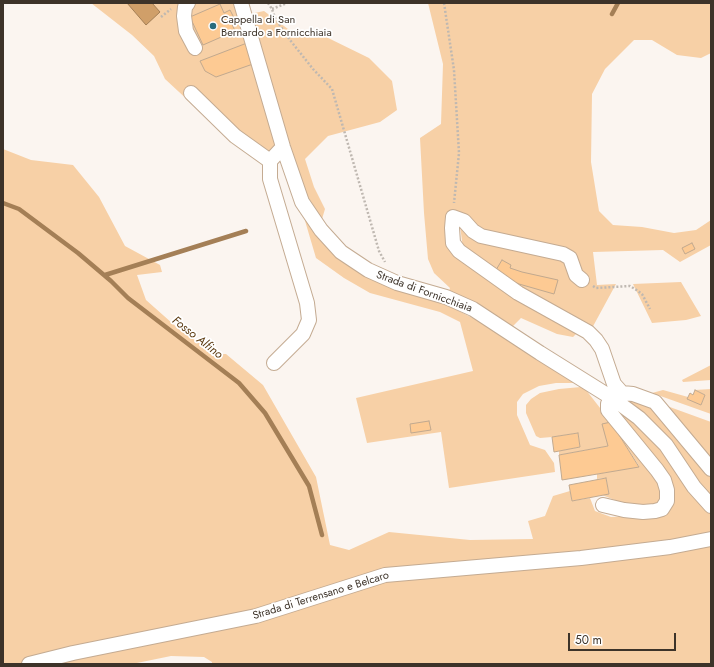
<!DOCTYPE html>
<style>
body{margin:0}
#map{position:relative;width:714px;height:667px;overflow:hidden;background:#fbf5f0;font-family:Jost,sans-serif}
canvas{display:block}
.frame{position:absolute;inset:0;border:4px solid #3d3329;pointer-events:none}
.scale{position:absolute;left:568px;top:633px;width:108px;height:18px;box-sizing:border-box;border:2px solid #3d3329;border-top:0;padding-left:5px;font-size:12px;line-height:14px;white-space:nowrap;color:#3d3329;-webkit-text-stroke:3px #fff;paint-order:stroke}
</style>
<div id="map">
<canvas width="714" height="667"></canvas>
<div class="frame"></div>
<div class="scale">50 m</div>
</div>
<script>
const g = document.querySelector('canvas').getContext('2d');
g.lineJoin = 'round';
function fillPath(path, color) {
  g.fillStyle = color;
  g.fill(path, 'evenodd');
}
function shape(rows) {
  const path = new Path2D();
  for (const r of rows) {
    path.moveTo(r[0], r[1]);
    for (let i = 2; i < r.length; i += 2) path.lineTo(r[i], r[i + 1]);
  }
  return path;
}
function strokePath(path, color, width, dash) {
  g.strokeStyle = color;
  g.lineWidth = width;
  g.lineCap = dash ? 'butt' : 'round';
  g.setLineDash(dash || []);
  g.stroke(path);
}
function label(font, color, halo, rows, align = 'center') {
  g.font = font + ' Jost,sans-serif';
  g.lineWidth = 3.5;
  g.setLineDash([]);
  g.textBaseline = 'middle';
  g.strokeStyle = halo;
  g.fillStyle = color;
  for (const [text, x, y, turn = 0] of rows) {
    g.save();
    g.translate(x, y);
    g.rotate((+turn || 0) * Math.PI / 180);
    g.textAlign = isNaN(turn) ? turn : align;
    if (halo) g.strokeText(text, 0, 0);
    g.fillText(text, 0, 0);
    g.restore();
  }
}
fillPath(shape([
 [91,3,234,3,278,147,263,164,233,142,165,79,154,56,132,35],
 [428,3,711,3,711,53,701,58,677,55,652,40,634,40,605,69,592,94,591,162,599,211,613,225,642,227,674,233,696,230,711,220,711,245,680,262,663,250,593,252,597,285,616,284,591,330,519,289,463,248,460,226,447,221,449,243,579,331,573,337,557,334,521,318,511,328,448,293,450,288,434,273,428,259,424,213,420,138,441,124,443,64],
 [264,11,288,29,320,34,369,58,392,81,397,110,380,122,328,136,305,159,314,187,325,209,322,219,308,197,292,154,250,14],
 [3,149,31,160,73,165,99,197,125,246,160,265,162,272,137,275,146,300,181,331,216,354,226,354,263,385,316,477,330,545,349,550,389,532,470,540,533,539,528,521,545,516,553,496,570,491,572,501,590,498,595,511,611,517,664,515,671,503,617,412,629,399,650,404,711,475,711,664,212,664,212,662,204,657,171,656,132,664,3,664],
 [303,214,338,256,433,300,455,309,490,327,575,383,556,383,539,386,523,394,517,402,517,415,530,445,545,450,554,463,555,472,449,488,441,432,367,443,356,398,473,371,460,322,440,312,370,293,344,278,316,258],
 [681,282,701,316,686,320,652,323,633,284],
 [711,365,711,380,683,382,682,380],
 [581,387,586,390,611,422,660,482,663,499,657,506,625,504,602,495,609,493,606,478,597,479,597,474,639,466,611,422,608,446,559,455,559,451,580,447,578,433,552,437,540,438,536,436,526,413,526,405,531,399,540,393,559,389],
 [711,389,711,414,652,393,663,390,688,397,701,405,705,395,695,390],
 [667,406,711,422,711,462]
]), '#f7d0a6');
const water = shape([
 [127,3,152,3,160,12,146,25,127,3]
]);
fillPath(water, '#d09f69');
strokePath(water, '#a47f56', 1);
strokePath(shape([
 [612,14,618,3],
 [3,203,19,209,78,253,111,281,128,298,239,383,265,413,309,486,322,535],
 [105,275,246,231]
]), '#a47f56', 4.5);
const building = shape([
 [220,4,224,13,230,10,235,20,231,22,235,31,203,45,190,17,220,4],
 [247,43,253,64,216,77,205,71,200,61,247,43],
 [692,243,695,249,685,254,682,248,692,243],
 [502,260,511,265,510,268,522,272,558,280,554,294,519,284,505,278,496,270,502,260],
 [695,390,705,395,701,405,687,399,690,393,693,395,695,390],
 [429,421,431,430,411,433,410,424,429,421],
 [611,422,639,467,562,480,559,455,608,446,602,424,611,422],
 [578,433,580,447,554,452,552,437,578,433],
 [606,478,609,494,572,501,569,485,606,478]
]);
fillPath(building, '#fdca93');
strokePath(building, '#c1a98f', 1);
const minor = shape([
 [188,3,185,7,184,16,186,31,195,48],
 [241,3,283,147,302,202,321,230,341,252,368,270,397,283,446,297,473,309,540,353,612,398,639,418,666,445,694,487,711,506],
 [191,93,235,136,270,161],
 [582,280,576,275,570,258,563,254,481,236,473,231,464,221,453,217,452,228,453,243,459,251,518,293,588,332,596,340,602,349,614,384,622,393],
 [274,363,303,334,309,320,307,303,270,179,270,161,283,147],
 [603,505,624,510,643,512,655,511,662,509,667,501,667,490,664,480,657,470,608,410,608,404,612,398,622,393,633,394,655,402,711,469],
 [29,664,73,653,256,616,385,575,581,558,670,547,711,539]
]);
strokePath(minor, '#c4ab92', 16);
strokePath(shape([
 [268,3,272,9,275,18,290,40,313,69,332,89,379,251,385,262],
 [444,3,454,70,459,153,454,203],
 [272,9,287,3],
 [161,17,171,9],
 [593,286,596,288,630,286,635,289,642,294,650,309]
]), '#bfb8b1', 2.5, [2, 2]);
strokePath(minor, '#fff', 14);
for (const [x, y, r, color] of [
 [213,26,4,"#286c7d"]
]) {
  const dot = new Path2D();
  dot.arc(x, y, r, 0, 2 * Math.PI);
  g.fillStyle = color;
  g.fill(dot);
  strokePath(dot, '#fff', 1.5);
}
label('11px', '#3d3329', '#fff', [
 ["Cappella di San",221,20],
 ["Bernardo a Fornicchiaia",221,33]
], 'left');
label('11px', '#3d3329', '#fff', [
 ["Strada di Fornicchiaia",424,292,20],
 ["Strada di Terrensano e Belcaro",321,596,-17]
]);
label('italic 12px', '#5b390f', '#fff', [
 ["Fosso Alfino",197,338,38]
]);
</script>
